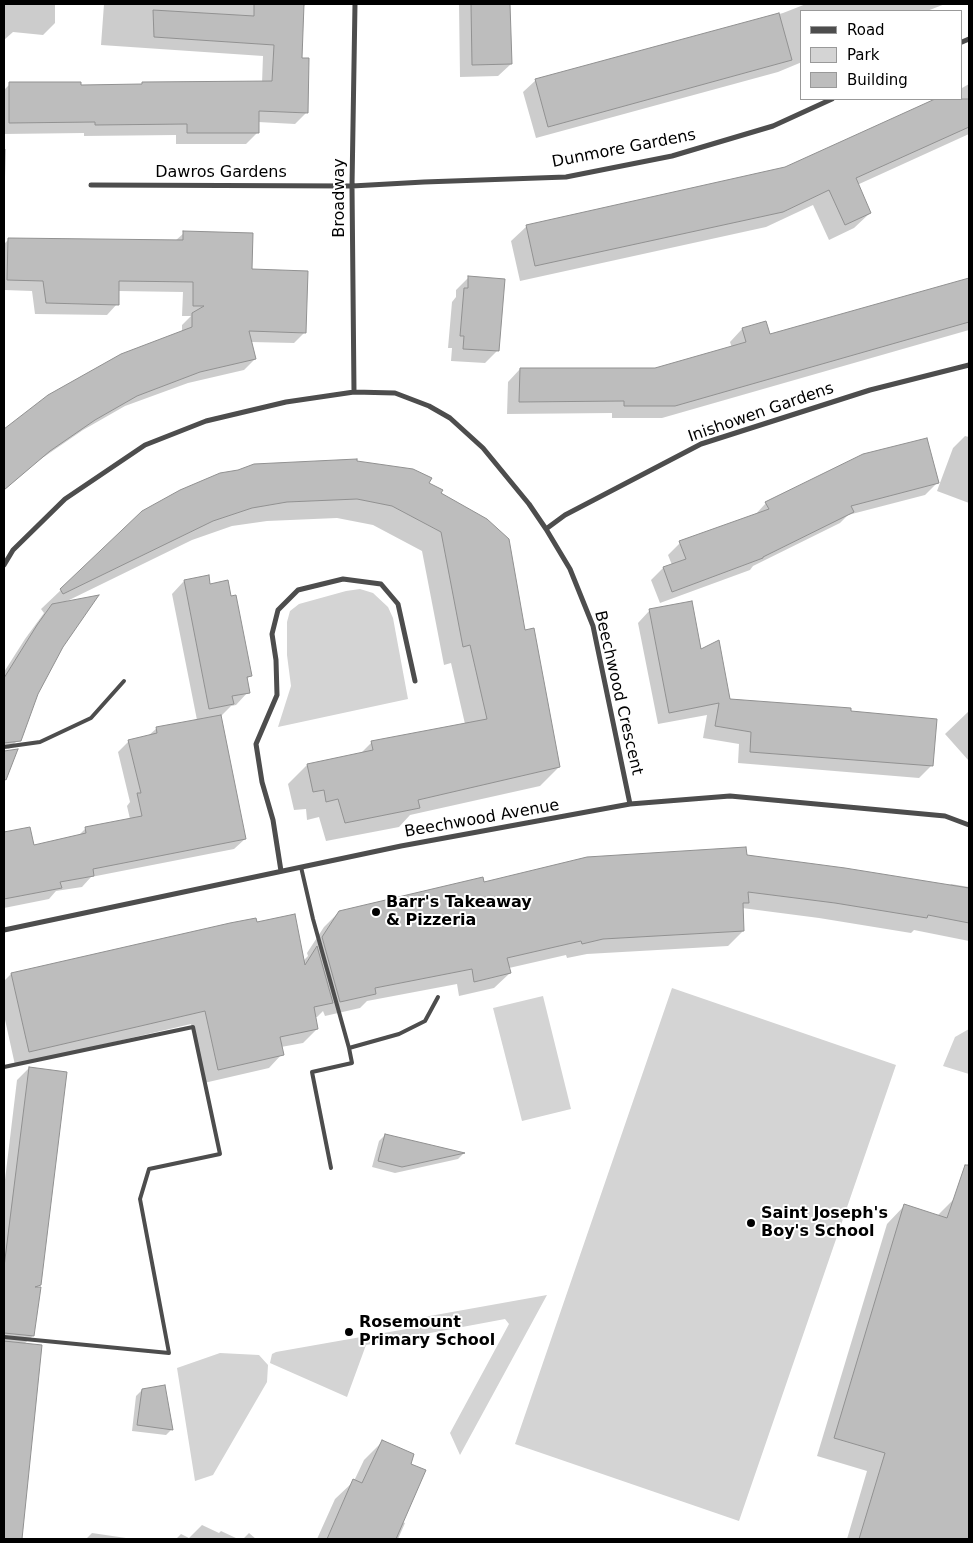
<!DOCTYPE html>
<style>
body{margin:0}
#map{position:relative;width:973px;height:1543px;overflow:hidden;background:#fff;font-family:"DejaVu Sans",sans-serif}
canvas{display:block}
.frame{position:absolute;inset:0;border:5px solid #000;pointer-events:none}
.legend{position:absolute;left:800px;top:10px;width:162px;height:90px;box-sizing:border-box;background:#fff;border:1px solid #999;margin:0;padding:6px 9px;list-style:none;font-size:15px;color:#000}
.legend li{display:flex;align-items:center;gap:10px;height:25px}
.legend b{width:25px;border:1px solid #999}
</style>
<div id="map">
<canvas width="973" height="1543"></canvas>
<div class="frame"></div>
<ul class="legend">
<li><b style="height:6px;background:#4d4d4d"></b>Road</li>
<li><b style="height:14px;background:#d4d4d4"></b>Park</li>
<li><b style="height:14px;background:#bdbdbd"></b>Building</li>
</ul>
</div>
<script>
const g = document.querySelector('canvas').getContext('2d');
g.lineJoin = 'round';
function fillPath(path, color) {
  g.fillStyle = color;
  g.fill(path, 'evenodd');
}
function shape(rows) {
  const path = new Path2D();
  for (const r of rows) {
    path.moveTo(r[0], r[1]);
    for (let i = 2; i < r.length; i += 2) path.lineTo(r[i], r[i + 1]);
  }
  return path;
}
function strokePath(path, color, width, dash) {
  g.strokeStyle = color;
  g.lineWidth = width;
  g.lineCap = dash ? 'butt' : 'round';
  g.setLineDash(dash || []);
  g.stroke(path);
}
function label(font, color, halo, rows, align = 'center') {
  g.font = font + ' "DejaVu Sans",sans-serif';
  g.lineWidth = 4;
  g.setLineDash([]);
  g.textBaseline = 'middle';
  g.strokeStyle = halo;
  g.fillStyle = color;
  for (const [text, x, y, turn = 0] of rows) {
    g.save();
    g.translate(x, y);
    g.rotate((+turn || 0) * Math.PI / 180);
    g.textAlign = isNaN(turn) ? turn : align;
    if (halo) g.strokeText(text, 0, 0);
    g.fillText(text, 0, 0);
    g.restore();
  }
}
fillPath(shape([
 [360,589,373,593,388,607,393,618,408,699,278,727,291,686,287,655,287,622,290,611,299,604,346,591],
 [672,988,896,1065,739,1521,515,1444],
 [543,996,571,1109,522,1121,493,1008],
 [969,1029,969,1074,943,1066,955,1037],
 [547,1295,460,1455,450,1433,509,1324,505,1319,366,1345,347,1397,270,1363,272,1354,276,1352,412,1328,413,1319],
 [220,1353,259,1355,268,1365,267,1382,213,1475,195,1481,177,1368]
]), '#d4d4d4');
fillPath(shape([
 [4,4,55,4,55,23,43,35,13,32,4,40],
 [104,4,306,4,302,8,300,59,307,112,295,124,258,122,258,132,246,144,176,144,176,135,84,136,84,133,4,134,4,90,10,84,80,86,140,86,143,83,262,83,263,56,101,45],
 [459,4,511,4,509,4,511,64,498,76,460,77],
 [806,4,945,4,927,11,802,11,802,62,778,72,536,138,523,92,536,80,783,13],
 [969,84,969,134,857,185,870,213,854,228,829,240,813,205,766,227,520,281,511,241,527,226,785,169,938,99,962,99,962,88],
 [4,149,6,149,4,206],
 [184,233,251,270,305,332,294,343,251,342,255,359,244,370,188,383,125,406,83,430,38,461,4,490,4,433,49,396,182,332,182,325,191,316,182,316,183,292,118,291,117,304,107,315,35,314,32,291,4,290,4,244,9,239,175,241],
 [469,277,498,350,485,363,451,361,452,348,448,348,452,302,456,297,456,290],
 [969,279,969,330,662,418,612,418,612,413,507,414,508,382,520,369,655,369,732,348,730,342,742,329,765,323,769,336],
 [965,436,969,437,969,503,937,491,953,448],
 [355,462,427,484,440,494,524,632,559,767,540,786,410,815,399,827,326,841,319,817,307,820,306,809,294,810,288,784,307,765,360,754,372,742,465,724,451,663,444,665,422,551,373,525,337,518,267,521,232,526,192,540,63,603,62,646,37,694,21,737,9,749,4,748,4,672,25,639,44,613,41,609,143,512],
 [937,483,925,495,848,515,840,523,753,566,750,570,660,603,651,580,663,568,672,565,668,555,680,543,754,516,766,503],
 [184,581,210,585,250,676,246,680,248,692,236,705,231,706,220,717,245,839,234,849,91,877,82,887,56,891,49,899,4,908,4,833,29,828,33,846,77,837,86,828,130,819,127,806,130,802,118,752,129,741,148,736,157,728,197,720,172,594],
 [650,610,700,651,729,700,936,720,931,766,919,778,738,763,739,744,703,738,707,715,658,724,638,623],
 [969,711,969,761,945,734],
 [746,856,949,886,951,884,969,887,969,941,914,930,911,933,819,918,742,908,743,931,728,946,587,954,567,958,566,955,509,968,510,973,494,988,459,996,457,984,367,1001,360,1008,325,1016,323,1011,317,1017,314,1017,317,1029,303,1043,281,1047,282,1054,269,1068,204,1083,191,1024,15,1065,4,1015,4,981,11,974,256,924,303,961,308,956,307,953,324,927,339,912,483,883],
 [29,1068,40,1284,36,1288,33,1336,24,1344,41,1346,20,1539,4,1539,4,1188,17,1080],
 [385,1135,463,1154,458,1159,395,1173,372,1167,379,1141],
 [969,1174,969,1539,847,1539,867,1471,817,1456,887,1224,905,1205,937,1216,954,1199,960,1201],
 [142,1390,172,1429,166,1435,132,1431,136,1396],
 [382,1442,409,1464,402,1522,405,1523,398,1539,317,1539,335,1499,354,1481,364,1460],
 [202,1525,219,1533,221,1531,238,1539,176,1539,181,1534,189,1538],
 [92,1533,126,1538,126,1539,86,1539],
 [249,1533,256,1539,243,1539]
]), '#0003');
const building = shape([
 [254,4,304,4,302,58,309,58,308,113,259,111,259,133,187,133,187,124,95,125,95,122,9,123,9,82,81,82,81,85,142,84,142,82,272,81,274,45,154,37,153,10,254,16,254,4],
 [471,4,510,4,512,64,472,65,471,4],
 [779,13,792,60,548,127,535,79,779,13],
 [935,99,969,99,969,127,856,178,871,213,845,225,829,190,783,212,535,266,526,225,785,167,935,99],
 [183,231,253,233,252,269,308,271,306,333,249,331,256,359,200,372,137,396,95,420,50,451,4,490,4,429,48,395,121,354,192,327,192,313,204,306,193,306,193,282,119,281,119,305,46,303,43,281,7,280,8,238,183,240,183,231],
 [468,276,505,279,499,351,463,349,464,336,460,336,464,288,468,288,468,276],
 [969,278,969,322,675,406,624,406,624,401,519,402,520,368,655,368,746,342,742,328,766,321,770,334,969,278],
 [927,438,939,483,851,506,854,512,763,557,763,558,672,592,663,567,686,559,679,541,769,509,765,502,863,454,927,438],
 [357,459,357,461,413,469,432,478,429,483,443,490,441,493,487,519,509,539,525,630,534,628,560,767,418,800,420,808,345,823,338,799,326,802,324,790,313,792,307,764,373,750,371,741,487,719,470,645,463,647,441,532,392,506,357,499,287,502,252,508,213,521,63,594,60,589,142,511,180,490,220,473,238,470,254,464,357,459],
 [209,575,210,584,228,580,231,596,236,595,252,676,247,677,250,693,232,696,234,704,209,709,184,580,209,575],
 [99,595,63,647,38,694,21,741,4,743,4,678,37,625,52,604,99,595],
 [692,601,701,649,719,640,730,699,851,708,851,711,937,719,933,766,750,752,751,732,715,726,719,703,669,713,649,609,692,601],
 [221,715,246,839,93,869,94,876,60,882,62,888,4,899,4,832,30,827,34,845,86,833,85,827,142,816,137,793,141,793,128,740,157,733,156,727,221,715],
 [18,749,6,780,4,779,4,751,18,749],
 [746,847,747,855,845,868,969,888,969,923,928,915,927,918,835,903,748,892,749,903,743,903,744,931,603,939,582,944,581,941,507,958,511,973,474,982,472,969,375,988,376,994,340,1002,322,937,339,911,483,877,484,882,587,857,746,847],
 [295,914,305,965,317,946,333,1003,314,1007,318,1029,280,1037,284,1055,218,1070,205,1011,29,1052,11,973,230,923,256,918,257,922,295,914],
 [29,1067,67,1072,41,1285,35,1287,41,1287,34,1336,4,1333,4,1267,29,1067],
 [385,1134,465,1153,402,1167,378,1161,385,1134],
 [965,1165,969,1165,969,1539,859,1539,885,1453,834,1438,904,1204,947,1218,965,1165],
 [4,1341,42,1345,22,1539,4,1539,4,1341],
 [165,1385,173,1430,137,1425,142,1389,165,1385],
 [382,1440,414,1454,411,1464,426,1470,396,1539,327,1539,353,1479,362,1483,382,1440]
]);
fillPath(building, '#bdbdbd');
strokePath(building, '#919191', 1);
strokePath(shape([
 [4,747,40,742,91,718,124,681],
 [301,867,313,919,349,1048,399,1034,425,1021,438,997],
 [4,1067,193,1027,220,1154,149,1169,140,1199,169,1353,4,1337],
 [331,1168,312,1072,352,1063,349,1048]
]), '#4d4d4d', 4);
strokePath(shape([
 [962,42,969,39],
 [91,185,352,186,424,182,566,177,672,156,773,126,832,99],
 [354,392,352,186,355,4],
 [546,529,565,515,701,444,870,390,969,365],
 [4,565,13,550,65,499,145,445,206,421,286,402,354,392,395,393,429,406,450,418,483,448,529,504,546,529,570,569,593,626,630,804],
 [281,871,273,820,262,782,256,744,277,695,276,660,272,634,278,610,298,590,343,579,381,584,398,604,415,681],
 [4,930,401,846,630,804,730,796,945,816,969,825]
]), '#4d4d4d', 5);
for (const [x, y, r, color] of [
 [376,912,5,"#000"],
 [751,1223,5,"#000"],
 [349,1332,5,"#000"]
]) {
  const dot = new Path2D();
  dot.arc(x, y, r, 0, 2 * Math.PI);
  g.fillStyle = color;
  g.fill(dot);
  strokePath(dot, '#fff', 2);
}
label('16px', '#000', '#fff', [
 ["Dunmore Gardens",624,149,-11],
 ["Dawros Gardens",221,173],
 ["Broadway",340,198,-90],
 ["Inishowen Gardens",761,413,-19],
 ["Beechwood Crescent",618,693,77],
 ["Beechwood Avenue",482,819,-10]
]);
label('bold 16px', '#000', '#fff', [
 ["Barr's Takeaway",386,903],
 ["& Pizzeria",386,921],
 ["Saint Joseph's",761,1214],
 ["Boy's School",761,1232],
 ["Rosemount",359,1323],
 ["Primary School",359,1341]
], 'left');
</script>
